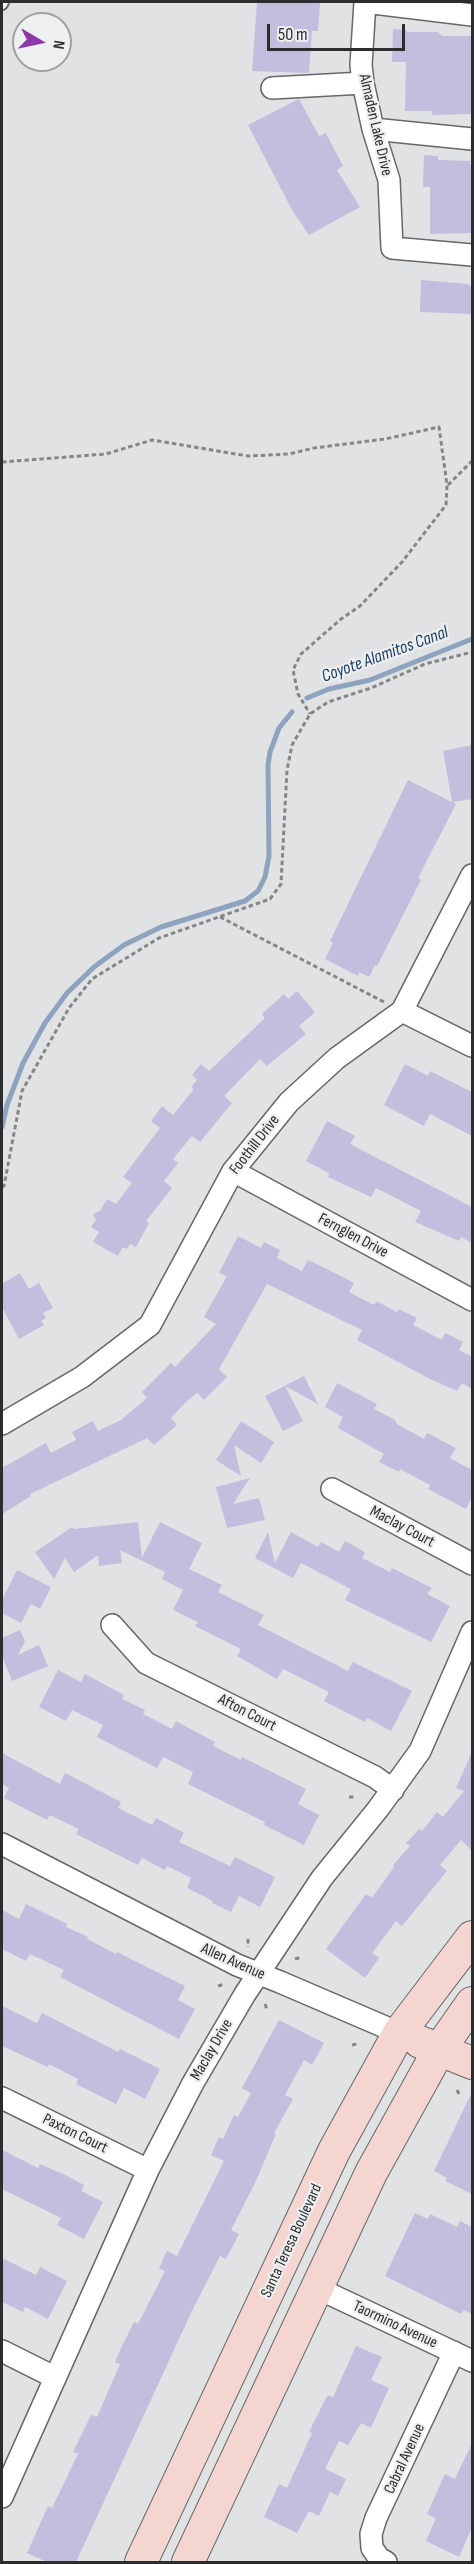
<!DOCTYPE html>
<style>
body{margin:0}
#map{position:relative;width:474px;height:2564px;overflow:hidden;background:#e0e2e4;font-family:"Sofia Sans Condensed",sans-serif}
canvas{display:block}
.frame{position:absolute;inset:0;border:3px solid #2c2d2e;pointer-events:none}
.north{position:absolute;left:12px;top:12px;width:60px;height:60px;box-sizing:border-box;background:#edeff1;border:2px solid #a0a1a3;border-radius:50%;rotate:99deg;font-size:16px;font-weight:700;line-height:24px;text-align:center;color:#2c2d2e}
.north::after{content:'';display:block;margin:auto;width:21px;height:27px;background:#8d38a6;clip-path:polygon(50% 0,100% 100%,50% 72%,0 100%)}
.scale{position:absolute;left:267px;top:24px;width:138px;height:27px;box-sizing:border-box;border:3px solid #2c2d2e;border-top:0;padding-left:8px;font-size:18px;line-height:21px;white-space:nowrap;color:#2c2d2e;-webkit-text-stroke:4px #edeff1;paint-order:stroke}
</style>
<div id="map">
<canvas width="474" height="2564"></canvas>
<div class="frame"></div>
<div class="north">N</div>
<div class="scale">50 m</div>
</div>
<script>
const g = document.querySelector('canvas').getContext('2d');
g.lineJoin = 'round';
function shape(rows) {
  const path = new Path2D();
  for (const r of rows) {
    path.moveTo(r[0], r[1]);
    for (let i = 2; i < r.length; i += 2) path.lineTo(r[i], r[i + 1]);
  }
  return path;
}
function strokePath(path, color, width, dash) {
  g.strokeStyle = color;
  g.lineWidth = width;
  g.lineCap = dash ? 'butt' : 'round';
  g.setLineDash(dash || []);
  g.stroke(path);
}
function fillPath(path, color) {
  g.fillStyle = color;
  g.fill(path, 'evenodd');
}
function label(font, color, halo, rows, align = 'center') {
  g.font = font + ' "Sofia Sans Condensed",sans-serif';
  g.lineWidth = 4.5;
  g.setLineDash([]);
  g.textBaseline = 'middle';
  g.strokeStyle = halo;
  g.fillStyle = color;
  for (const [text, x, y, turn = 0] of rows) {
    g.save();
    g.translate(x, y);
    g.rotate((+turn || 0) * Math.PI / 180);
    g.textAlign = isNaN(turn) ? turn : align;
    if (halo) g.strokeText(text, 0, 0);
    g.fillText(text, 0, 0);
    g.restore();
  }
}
strokePath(shape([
 [307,698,329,689,370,680,472,639],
 [2,1127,7,1105,23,1063,45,1023,67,993,94,967,124,945,161,927,245,901,258,891,265,877,269,856,268,765,270,752,279,728,292,712]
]), '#8ea4be', 5);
fillPath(shape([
 [257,2,320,2,318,31,312,31,309,73,252,71],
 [393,29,407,30,407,32,438,32,442,36,471,36,472,114,432,115,432,111,405,111,406,62,392,62],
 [299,99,319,136,326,133,343,166,337,170,360,207,309,235,292,210,248,125],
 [424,155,438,156,438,160,470,161,470,164,472,164,472,233,430,234,430,187,423,187],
 [421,280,469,284,469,286,472,286,472,314,420,312],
 [472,745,472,799,453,802,456,804,418,878,421,880,377,966,375,965,369,977,359,972,358,976,325,959,333,943,330,941,408,780,452,802,443,751],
 [297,991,315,1012,299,1026,306,1034,267,1066,260,1059,224,1096,232,1103,200,1142,192,1136,173,1159,178,1163,164,1181,172,1188,146,1221,149,1223,136,1247,130,1244,127,1249,123,1247,118,1256,93,1242,99,1232,91,1227,96,1220,93,1214,100,1211,107,1199,116,1204,132,1183,123,1177,160,1128,151,1121,162,1106,173,1115,193,1090,192,1086,197,1080,192,1075,201,1064,209,1071,265,1018,262,1014,284,994,288,999],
 [405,1064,428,1076,430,1071,472,1092,472,1136,430,1114,424,1126,384,1105],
 [327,1121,355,1136,350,1144,472,1207,472,1243,461,1237,459,1241,415,1222,421,1211,376,1188,371,1197,328,1177,329,1173,306,1161],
 [238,1236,261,1248,264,1242,280,1250,277,1258,302,1271,308,1260,333,1272,354,1283,349,1292,374,1305,376,1301,397,1312,399,1309,417,1318,413,1325,442,1340,445,1333,463,1342,459,1350,472,1357,472,1389,462,1383,457,1391,430,1379,357,1340,362,1330,267,1284,219,1369,227,1377,204,1400,197,1393,186,1402,171,1418,177,1425,154,1445,147,1438,30,1494,31,1496,2,1514,2,1468,46,1443,51,1453,76,1440,72,1432,93,1421,98,1431,121,1420,147,1398,142,1392,171,1363,175,1367,216,1324,204,1317,227,1276,219,1273],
 [20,1273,29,1289,39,1283,53,1308,43,1313,46,1318,41,1321,44,1325,19,1339,2,1307,2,1284],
 [304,1376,318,1404,285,1386,303,1421,283,1431,265,1396],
 [337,1383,377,1404,374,1409,395,1420,397,1424,424,1439,427,1433,456,1448,450,1458,472,1470,472,1497,466,1509,428,1489,430,1485,400,1469,399,1472,379,1462,384,1454,338,1428,343,1417,325,1407],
 [241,1421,274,1442,261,1463,234,1445,241,1476,216,1460],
 [250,1478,233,1504,259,1498,265,1520,227,1528,216,1487],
 [138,1522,142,1558,160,1522,202,1543,189,1569,222,1585,218,1592,264,1615,258,1625,348,1671,353,1662,412,1691,391,1731,367,1718,365,1722,324,1701,329,1692,283,1669,277,1679,237,1656,241,1649,195,1626,198,1622,173,1610,183,1590,162,1579,165,1572,120,1550,122,1563,99,1566,98,1555,74,1572,65,1558,54,1579,35,1552,72,1527,74,1529],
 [268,1532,275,1563,291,1532,318,1547,321,1542,339,1552,345,1541,365,1552,362,1558,390,1572,392,1568,432,1588,427,1594,450,1606,431,1642,345,1600,351,1589,301,1563,293,1578,255,1558],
 [17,1570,51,1587,40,1609,31,1604,21,1623,2,1613,2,1600],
 [20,1630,25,1641,18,1655,39,1645,48,1666,12,1681,2,1656,2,1638],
 [58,1670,81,1682,85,1674,124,1695,122,1699,145,1710,143,1714,172,1729,176,1721,215,1742,213,1746,241,1760,242,1757,306,1789,298,1804,319,1815,304,1845,264,1825,265,1822,188,1784,193,1772,163,1757,157,1768,97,1737,103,1725,72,1710,66,1721,39,1707],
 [472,1752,472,1851,461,1840,440,1865,447,1871,402,1926,396,1921,372,1953,379,1958,365,1978,326,1949,366,1894,372,1898,394,1867,393,1865,410,1846,406,1843,413,1836,419,1829,422,1831,437,1812,443,1817,464,1791,456,1788],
 [2,1753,60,1784,65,1773,121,1802,118,1808,152,1825,156,1818,184,1833,179,1842,230,1866,235,1857,275,1877,260,1907,239,1896,231,1912,212,1903,213,1901,187,1888,191,1878,167,1866,165,1870,142,1858,138,1865,76,1834,79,1829,50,1815,47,1820,4,1798,9,1788,2,1784],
 [26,1904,67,1924,66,1927,88,1937,87,1939,116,1954,117,1952,185,1986,178,2000,195,2009,179,2039,60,1977,64,1970,30,1954,26,1961,2,1949,2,1910,19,1919],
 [2,2006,37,2023,42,2013,118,2052,120,2049,160,2069,145,2099,124,2088,116,2104,76,2084,78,2079,49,2064,48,2067,2,2046],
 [279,2020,324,2043,312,2065,304,2060,285,2095,293,2099,274,2133,276,2134,255,2183,231,2230,239,2234,226,2259,220,2256,191,2313,76,2562,47,2562,27,2553,48,2506,52,2508,78,2454,73,2452,91,2415,97,2417,120,2364,115,2362,122,2346,134,2322,138,2324,165,2271,159,2268,167,2251,177,2256,224,2161,211,2155,219,2137,223,2139,234,2115,238,2117,251,2093,242,2088],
 [472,2092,472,2194,445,2181,447,2178,434,2171],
 [2,2150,38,2168,40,2164,67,2176,84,2185,81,2191,103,2202,84,2239,57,2225,61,2218,2,2189],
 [415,2213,428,2219,430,2214,457,2227,460,2221,472,2227,472,2314,464,2310,461,2314,385,2276],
 [2,2258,36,2275,40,2267,67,2281,48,2319,25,2307,23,2312,2,2302],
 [356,2346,382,2357,371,2380,389,2388,371,2428,361,2423,348,2445,339,2441,325,2469,346,2479,338,2496,330,2492,319,2516,309,2511,297,2533,264,2517,279,2484,287,2488,312,2433,309,2432,323,2404,328,2395,333,2397],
 [472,2443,472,2527,459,2557,426,2541,436,2518,427,2514,445,2474,455,2479]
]), '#c3bdde');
const lane = shape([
 [2,4,3,2]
]);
const street = shape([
 [365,2,361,65,363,83,373,129,389,180,392,248,472,255],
 [365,2,472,15],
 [272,88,363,83],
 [373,129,472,139],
 [402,1011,472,1046],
 [233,1171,472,1300],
 [2,1424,82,1377,150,1325,233,1171,289,1102,337,1058,402,1011,472,875],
 [332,1489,472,1564],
 [112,1625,146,1663,375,1777,393,1790],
 [2,1844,237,1965,280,1982,399,2033],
 [2,2098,148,2170],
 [317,2288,472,2361],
 [2,2351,54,2377],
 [2,2497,148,2170,193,2083,245,1994,322,1878,378,1809,420,1751,472,1632],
 [386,2562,379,2558,372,2548,371,2534,376,2518,454,2352]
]);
const secondary = shape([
 [420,2042,472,2063],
 [141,2562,334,2151,399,2033,472,1937],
 [188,2562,371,2173,439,2050,472,2003]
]);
strokePath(lane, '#656769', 14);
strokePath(street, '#656769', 24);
strokePath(secondary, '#656769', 34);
strokePath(shape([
 [2,462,106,454,152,440,248,456,289,454,314,448,385,439,439,427,447,485,446,505,402,562,360,606,341,619,301,654,293,670,298,694,310,714],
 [448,485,472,461],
 [220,917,384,1002],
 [2,1187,4,1186,22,1091,69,1008,92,979,159,938,270,899,281,884,287,770,292,745,310,714,328,702,371,688,425,664,472,652],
 [349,1797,356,1797],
 [248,1939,248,1947],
 [295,1959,302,1957],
 [218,1986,225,1984],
 [265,2004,267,2010],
 [352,2045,357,2044],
 [457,2090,459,2094]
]), '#858688', 3, [4.5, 3]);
strokePath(lane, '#fff', 10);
strokePath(street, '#fff', 21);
strokePath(secondary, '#f4d5cf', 32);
label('16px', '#2c2d2e', '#edeff1', [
 ["Almaden Lake Drive",375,125,77],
 ["Foothill Drive",255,1145,-52],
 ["Fernglen Drive",353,1236,28],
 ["Maclay Court",402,1527,28],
 ["Afton Court",247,1713,27],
 ["Allen Avenue",233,1962,24],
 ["Maclay Drive",212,2050,-60],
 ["Paxton Court",75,2134,26],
 ["Santa Teresa Boulevard",292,2241,-65],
 ["Taormino Avenue",395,2325,25],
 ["Cabral Avenue",405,2459,-65]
]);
label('italic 18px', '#193b5f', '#edeff1', [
 ["Coyote Alamitos Canal",385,655,-20]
]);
</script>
